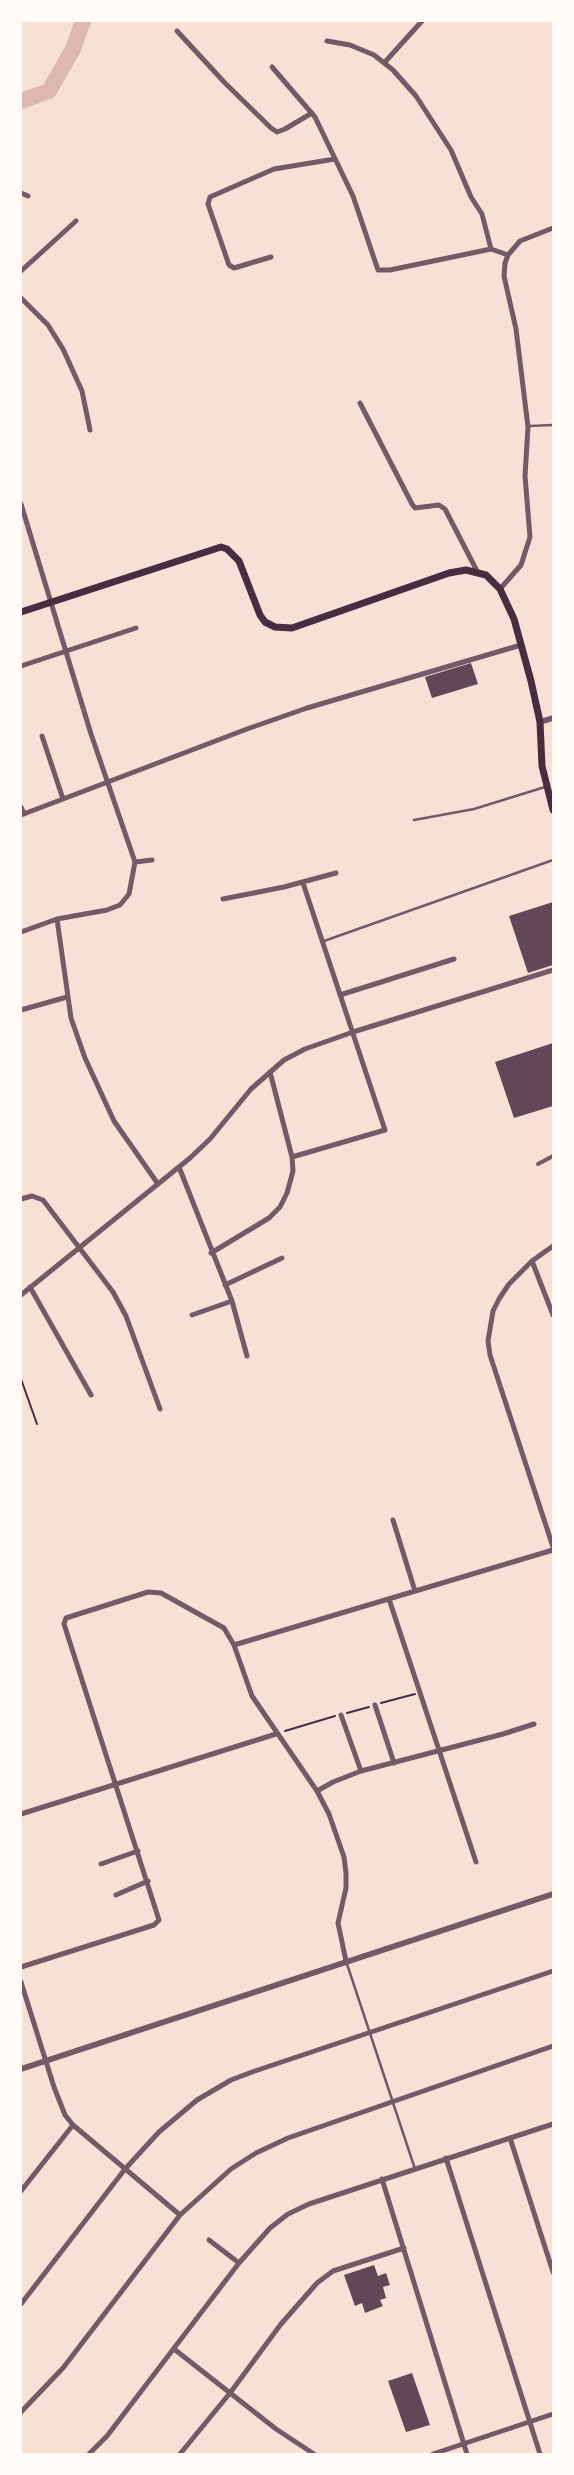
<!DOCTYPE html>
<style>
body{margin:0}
#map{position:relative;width:574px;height:2475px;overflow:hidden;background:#f7e1d7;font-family:Rubik,sans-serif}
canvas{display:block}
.frame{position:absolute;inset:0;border:22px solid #fffaf5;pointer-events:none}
</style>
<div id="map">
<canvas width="574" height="2475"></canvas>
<div class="frame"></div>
</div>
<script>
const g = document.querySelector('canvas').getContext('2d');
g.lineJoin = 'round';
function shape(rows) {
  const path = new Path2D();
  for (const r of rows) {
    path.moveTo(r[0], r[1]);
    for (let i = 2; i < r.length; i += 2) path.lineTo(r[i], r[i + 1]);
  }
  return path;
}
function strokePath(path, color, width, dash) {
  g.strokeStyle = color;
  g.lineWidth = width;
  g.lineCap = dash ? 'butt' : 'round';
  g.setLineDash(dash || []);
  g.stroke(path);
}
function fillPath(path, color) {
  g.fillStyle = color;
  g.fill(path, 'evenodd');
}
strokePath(shape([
 [21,101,49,91,73,49,83,21]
]), '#dcb8b0', 16);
fillPath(shape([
 [471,663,478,684,432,698,425,677],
 [553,902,553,965,528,973,509,916],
 [553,1043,553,1106,514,1118,495,1062],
 [374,2265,378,2276,386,2273,390,2285,383,2287,386,2298,380,2300,383,2306,365,2313,362,2303,355,2306,344,2275],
 [412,2373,430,2425,406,2432,388,2381]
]), '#644757');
strokePath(shape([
 [21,1379,37,1424],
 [381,1703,415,1694],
 [347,1713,369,1707],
 [285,1731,335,1716]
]), '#4a2c40', 2);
strokePath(shape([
 [529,426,553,425],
 [414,820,474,809,545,787],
 [324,941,553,860],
 [347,1964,415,2169]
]), '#755966', 2.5);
strokePath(shape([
 [538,1164,553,1156]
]), '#755966', 4);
strokePath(shape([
 [177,31,225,83,271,128,277,132,285,129,312,113],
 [327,41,350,45,374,55,393,70,416,96,451,150,471,197,482,214,491,249,508,255],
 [385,62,422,21],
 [272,67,315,117,353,196,378,270,390,270,491,249],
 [21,193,28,196],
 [271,257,234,268,229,265,208,204,210,197,274,169,335,159],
 [21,271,76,221],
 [21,298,48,325,63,349,82,391,90,430],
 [360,403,412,504,415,508,439,505,445,509,477,571],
 [21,504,91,734,135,862,129,894,120,905,107,910,57,919,21,932],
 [500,589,521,565,530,537,525,476,528,427,516,329,504,276,505,263,508,255,520,241,553,228],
 [21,666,136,628],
 [42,736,63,799],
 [21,807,24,814],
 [21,815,247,729,307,708,521,645],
 [135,862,152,860],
 [223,899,284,887,336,873],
 [57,919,71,1018,85,1058,114,1121,158,1184],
 [340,995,454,959],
 [21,1010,67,997],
 [292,1157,385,1130,303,883],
 [179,1167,232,1301,247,1356],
 [21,1199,32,1196,43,1200,113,1292,126,1316,160,1409],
 [553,1246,532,1261,509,1284,499,1299,493,1311,488,1341,490,1355,553,1547],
 [211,1253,269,1218,280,1207,287,1193,293,1171,292,1157,270,1072],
 [532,1261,553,1315],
 [225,1285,282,1258],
 [30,1287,91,1395],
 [21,1295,190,1158,210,1139,251,1089,284,1060,305,1049,353,1032,553,970],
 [192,1315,232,1301],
 [393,1520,415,1591],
 [389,1599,476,1862],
 [234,1645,553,1550],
 [375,1705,394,1763],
 [341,1715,361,1771],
 [317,1791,333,1782,361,1771,503,1734,534,1724],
 [21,1814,276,1734],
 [101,1864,138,1851],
 [116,1895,148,1881],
 [21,1967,154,1925,159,1920,64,1624,66,1618,148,1592,161,1593,224,1628,234,1645,252,1696,317,1791,329,1814,344,1857,346,1873,346,1888,338,1923,346,1961],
 [21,1982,54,2087,65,2115,73,2125,180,2215],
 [510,2138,553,2272],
 [446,2158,540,2454],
 [382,2179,467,2454],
 [21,2191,73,2125],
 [209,2240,239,2263],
 [21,2304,125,2169,159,2132,197,2100,231,2080,252,2072,553,1971],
 [174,2349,276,2429,314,2454],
 [21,2412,63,2368,180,2215,231,2169,256,2153,288,2138,553,2046],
 [89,2454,107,2436,239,2263,270,2228,288,2214,309,2204,553,2124],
 [180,2454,230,2393,281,2324,317,2283,333,2271,404,2248],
 [433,2454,553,2414]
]), '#755966', 5);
strokePath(shape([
 [540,722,553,718],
 [21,2069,553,1894]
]), '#755966', 6);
strokePath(shape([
 [21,612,221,547,227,549,239,561,260,615,265,622,275,627,292,628,449,573,466,570,486,575,500,589,514,619,531,681,540,722,542,766,553,810]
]), '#4a2c40', 7);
</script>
